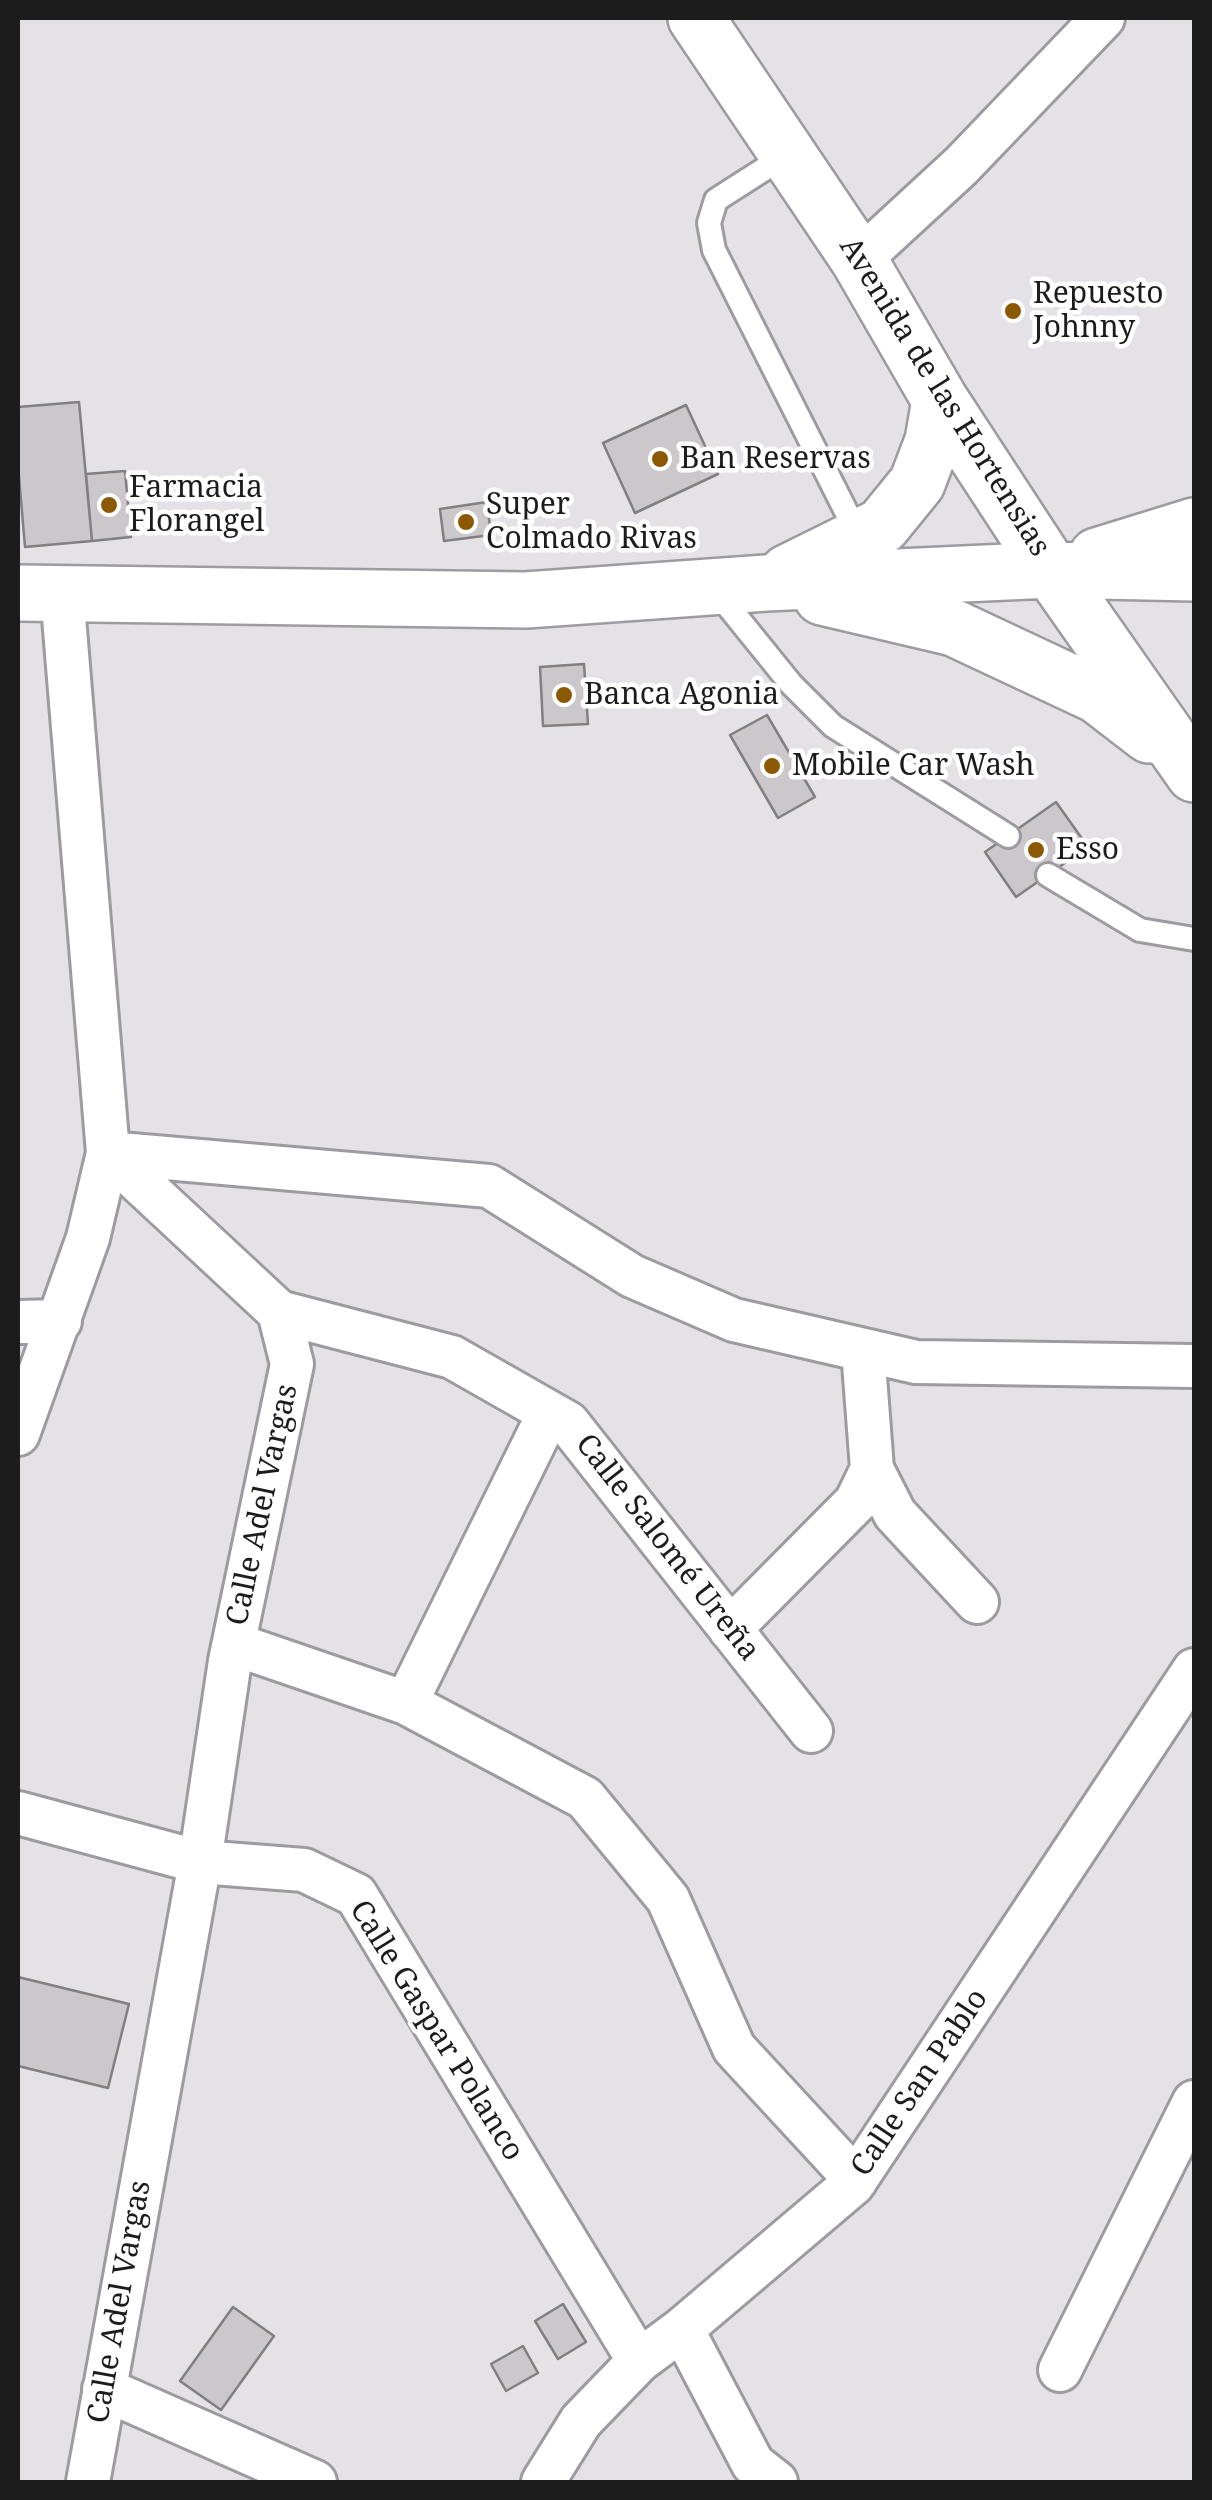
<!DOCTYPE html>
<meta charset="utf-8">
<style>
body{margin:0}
#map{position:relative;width:1212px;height:2500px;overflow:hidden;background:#e4e2e7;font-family:"Noto Serif",serif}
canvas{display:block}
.frame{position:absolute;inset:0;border:20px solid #1c1c1d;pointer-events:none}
</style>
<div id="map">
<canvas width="1212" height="2500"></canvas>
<div class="frame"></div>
</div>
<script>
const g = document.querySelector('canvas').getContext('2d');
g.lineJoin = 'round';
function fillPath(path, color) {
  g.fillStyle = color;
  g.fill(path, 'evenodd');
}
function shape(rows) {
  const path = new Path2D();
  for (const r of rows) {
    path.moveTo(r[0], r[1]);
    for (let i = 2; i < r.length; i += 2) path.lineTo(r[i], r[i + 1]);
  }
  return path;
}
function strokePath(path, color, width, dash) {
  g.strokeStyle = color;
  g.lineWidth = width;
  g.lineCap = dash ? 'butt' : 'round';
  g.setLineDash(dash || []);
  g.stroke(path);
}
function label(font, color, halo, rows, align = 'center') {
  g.font = font + ' "Noto Serif",serif';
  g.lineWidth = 9;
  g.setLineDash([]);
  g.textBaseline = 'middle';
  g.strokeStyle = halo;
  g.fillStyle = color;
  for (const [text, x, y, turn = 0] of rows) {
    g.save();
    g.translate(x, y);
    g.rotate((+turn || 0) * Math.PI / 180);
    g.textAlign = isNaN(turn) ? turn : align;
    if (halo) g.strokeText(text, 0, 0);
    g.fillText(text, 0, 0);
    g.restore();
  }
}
const building = shape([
 [79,402,92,541,25,547,18,465,18,407,79,402],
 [686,405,718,474,635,513,603,443,686,405],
 [125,471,131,537,92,541,86,474,125,471],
 [487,502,491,535,444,541,440,509,487,502],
 [584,664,588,724,543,726,540,667,584,664],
 [767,715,815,797,778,818,730,735,767,715],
 [1056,802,1088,847,1016,897,985,852,1056,802],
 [18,1977,129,2004,108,2088,18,2066,18,1977],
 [563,2304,586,2342,558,2359,535,2321,563,2304],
 [233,2307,274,2336,221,2410,180,2381,233,2307],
 [523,2346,538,2373,506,2391,491,2364,523,2346]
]);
fillPath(building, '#cbc7cb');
strokePath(building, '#827e81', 2.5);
const service = shape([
 [788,154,716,200,709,223,714,250,859,537],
 [715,590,791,684,833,726,1008,836],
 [1048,875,1140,930,1194,939]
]);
const minor = shape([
 [859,260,961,166,1103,18],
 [62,593,108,1153,279,1312,292,1364,230,1661,200,1862,88,2482],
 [279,1312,452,1357,568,1423,811,1731],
 [18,1322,60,1321],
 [18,1434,88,1238,108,1153,489,1186,632,1276,734,1320,916,1362,1194,1366],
 [872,1469,895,1514,977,1602],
 [730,1629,856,1502,872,1469,863,1350],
 [234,1644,406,1703,585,1798,668,1899,734,2048,856,2180],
 [406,1703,549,1413],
 [18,1813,200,1862,304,1870,356,1895,639,2361],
 [682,2329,753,2464,776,2482],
 [1060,2370,1194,2102],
 [104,2389,315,2482],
 [543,2482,581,2421,639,2361,682,2329,853,2184,1194,1670]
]);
const secondary = shape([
 [696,18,859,260,940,400,1051,570,1194,774],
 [1097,556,1194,526],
 [787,573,882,526,917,483,933,441,940,400],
 [18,593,526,600,766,583,1051,570,1194,573],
 [822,597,954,628,1097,695,1149,735]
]);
strokePath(service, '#9c9b9f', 28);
strokePath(minor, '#9c9b9f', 48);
strokePath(secondary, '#9c9b9f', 60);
strokePath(service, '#fff', 22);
strokePath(minor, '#fff', 42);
strokePath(secondary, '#fff', 55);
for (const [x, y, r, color] of [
 [1013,311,10,"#8b5903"],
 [660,459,10,"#8b5903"],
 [109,505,10,"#8b5903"],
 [466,522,10,"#8b5903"],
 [564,695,10,"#8b5903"],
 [772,766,10,"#8b5903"],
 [1036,850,10,"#8b5903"]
]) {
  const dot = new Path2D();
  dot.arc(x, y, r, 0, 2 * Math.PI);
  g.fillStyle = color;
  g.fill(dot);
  strokePath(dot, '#fff', 4);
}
label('30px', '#1c1c1d', '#fff', [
 ["Repuesto",1033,294],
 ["Johnny",1033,328],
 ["Ban Reservas",680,459],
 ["Farmacia",129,488],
 ["Florangel",129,522],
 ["Super",486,505],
 ["Colmado Rivas",486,539],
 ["Banca Agonia",584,695],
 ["Mobile Car Wash",792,766],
 ["Esso",1056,850]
], 'left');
label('30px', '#1c1c1d', '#fff', [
 ["Avenida de las Hortensias",944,397,58],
 ["Calle Adel Vargas",263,1505,-78],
 ["Calle Salomé Ureña",667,1548,52],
 ["Calle Gaspar Polanco",436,2031,58],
 ["Calle San Pablo",920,2083,-56],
 ["Calle Adel Vargas",120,2302,-80]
]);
</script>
